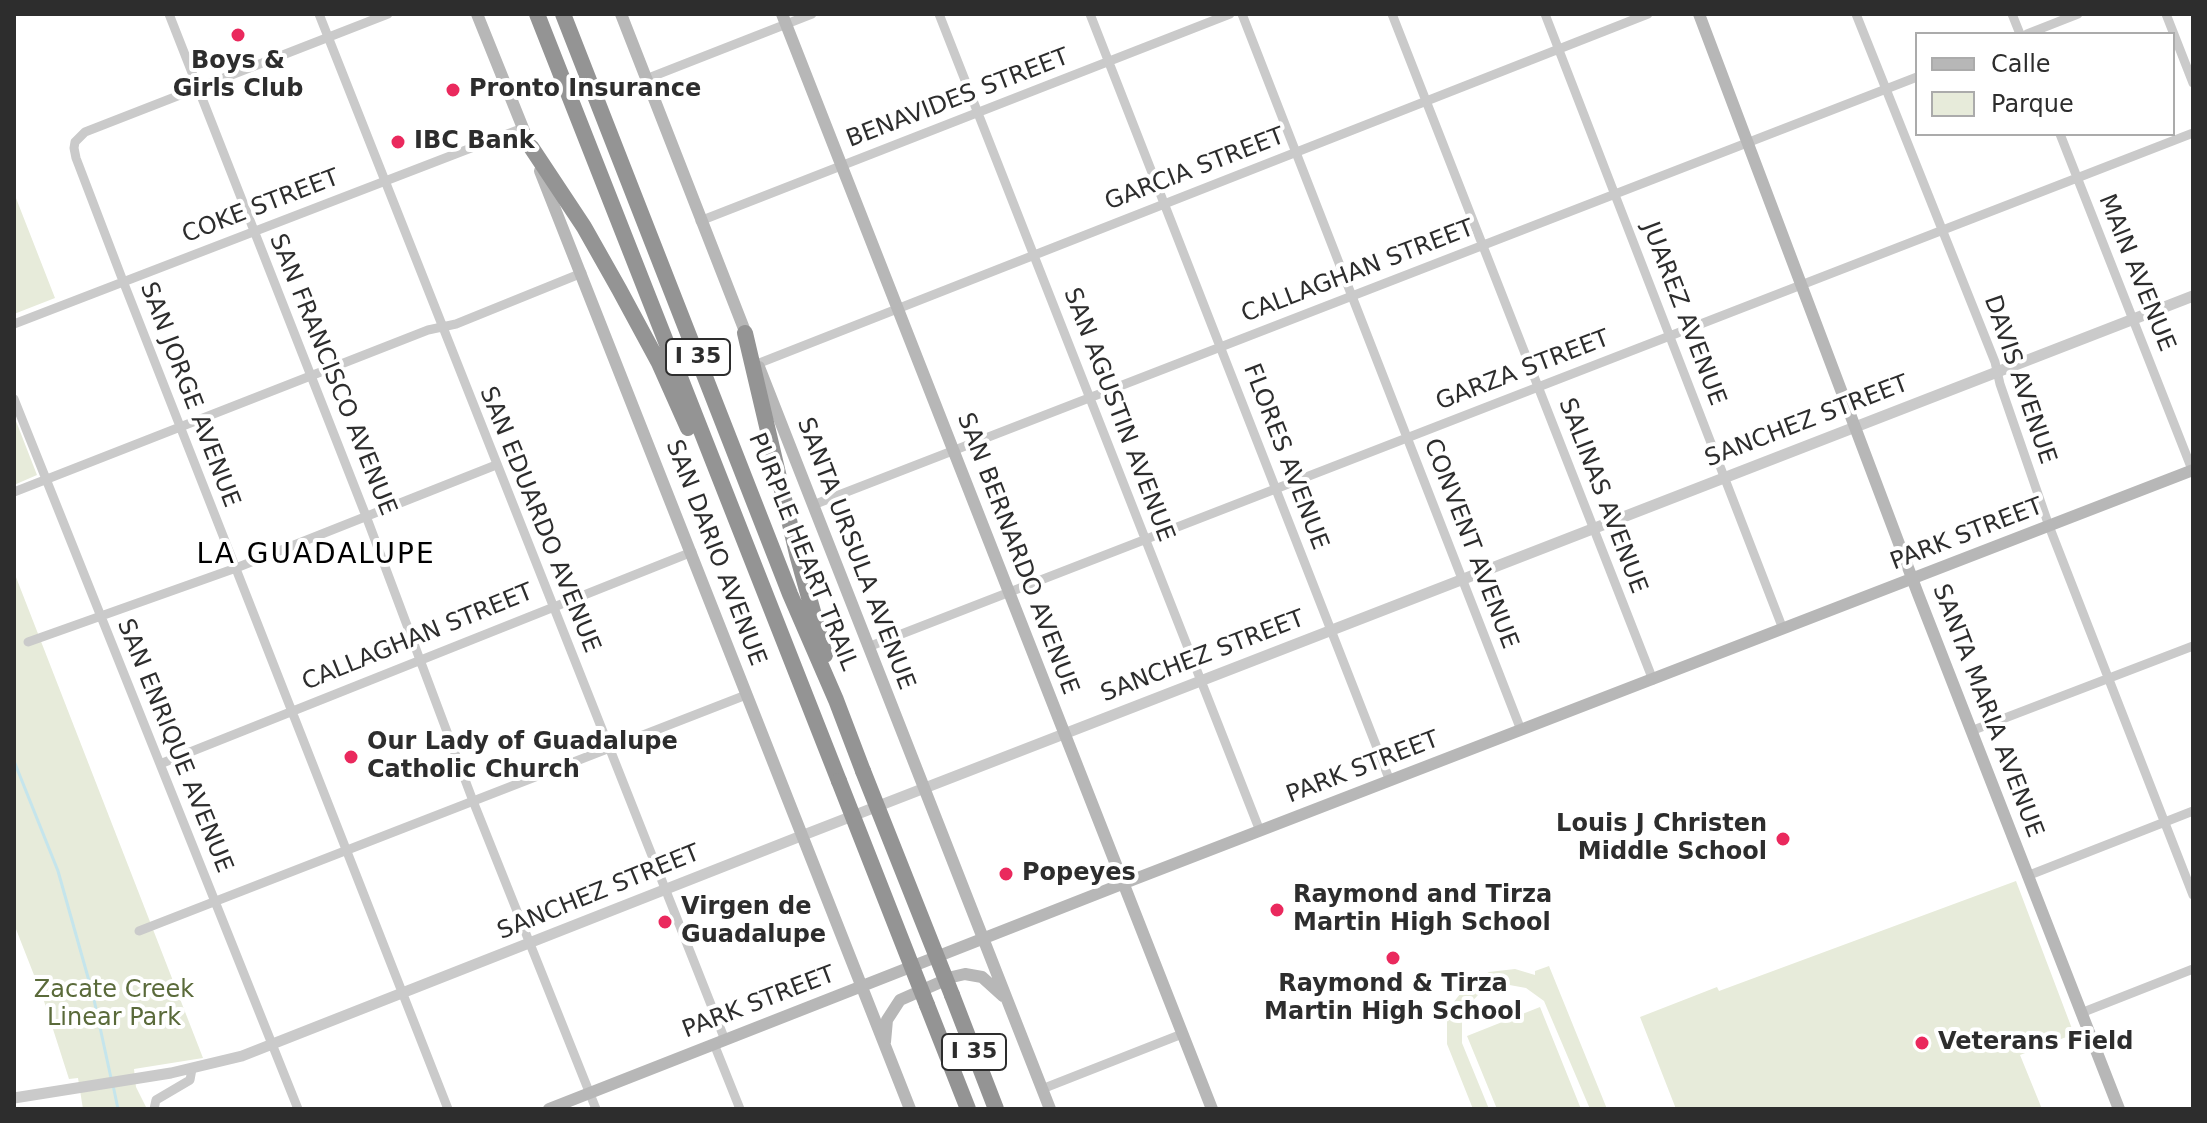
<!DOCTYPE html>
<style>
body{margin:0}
#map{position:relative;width:2207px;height:1123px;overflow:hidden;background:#fff;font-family:"DejaVu Sans",sans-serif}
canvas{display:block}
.frame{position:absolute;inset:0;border:16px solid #2d2d2d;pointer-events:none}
.legend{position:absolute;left:1915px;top:32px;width:260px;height:104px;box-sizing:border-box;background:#fff;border:2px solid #ababab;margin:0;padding:10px 14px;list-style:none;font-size:24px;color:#2d2d2d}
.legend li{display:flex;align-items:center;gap:16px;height:40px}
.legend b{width:40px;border:2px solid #ababab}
</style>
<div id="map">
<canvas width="2207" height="1123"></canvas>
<div class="frame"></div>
<ul class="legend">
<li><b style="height:10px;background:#b7b7b7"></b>Calle</li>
<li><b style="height:22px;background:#e7ebda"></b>Parque</li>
</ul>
</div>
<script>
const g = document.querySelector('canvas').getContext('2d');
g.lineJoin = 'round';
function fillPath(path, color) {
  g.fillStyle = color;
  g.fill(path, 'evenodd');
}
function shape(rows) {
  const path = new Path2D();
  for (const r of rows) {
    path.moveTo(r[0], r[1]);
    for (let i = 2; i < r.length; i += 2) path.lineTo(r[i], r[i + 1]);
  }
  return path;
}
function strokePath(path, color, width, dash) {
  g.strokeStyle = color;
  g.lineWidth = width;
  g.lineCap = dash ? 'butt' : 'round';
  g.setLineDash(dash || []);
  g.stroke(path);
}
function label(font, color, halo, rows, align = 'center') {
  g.font = font + ' "DejaVu Sans",sans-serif';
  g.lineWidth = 8;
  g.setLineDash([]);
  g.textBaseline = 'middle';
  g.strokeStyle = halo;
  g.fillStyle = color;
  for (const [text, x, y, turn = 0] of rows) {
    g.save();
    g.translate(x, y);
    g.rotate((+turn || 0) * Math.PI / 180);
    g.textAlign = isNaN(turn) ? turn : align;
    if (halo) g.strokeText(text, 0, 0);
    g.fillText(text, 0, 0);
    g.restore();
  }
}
fillPath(shape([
 [14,193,55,298,14,314],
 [14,416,37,475,14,485],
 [14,572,203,1058,134,1069,136,1087,147,1109,83,1109,78,1078,69,1079,43,998,14,924],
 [2016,881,2074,1034,2020,1055,2042,1109,1676,1109,1640,1017,1717,987,1719,991],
 [1549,966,1607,1109,1590,1109,1544,1001,1526,988,1504,984,1490,987,1478,995,1468,1006,1462,1020,1462,1043,1489,1109,1473,1109,1447,1044,1447,1021,1453,1003,1467,985,1489,972,1515,969,1535,975,1535,971],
 [1540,1007,1581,1109,1497,1109,1467,1036]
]), '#e7ebda');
strokePath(shape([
 [14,761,58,871,93,995,111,1078],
 [113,1085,118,1109]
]), '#c5e5ec', 3);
strokePath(shape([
 [169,14,366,516,473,801,596,1109],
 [319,14,725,1040],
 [388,14,85,132,75,142,74,148,76,158,123,281,448,1109],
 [939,14,1260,831],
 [1090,14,1390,781],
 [1242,14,1521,730],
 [1392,14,1653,680],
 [1545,14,1783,629],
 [1856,14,1995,362,2000,384,2049,526,2193,895],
 [2012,14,2020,34],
 [2166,14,2193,83],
 [2027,34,2078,14],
 [646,79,812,14],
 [2060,134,2193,472],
 [700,221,1230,14],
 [14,324,523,128],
 [757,364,1648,14],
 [14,399,298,1109],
 [14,492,428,330,456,324,582,273],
 [813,505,1917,77],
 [28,642,236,568,496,465],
 [868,647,2193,133],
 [1971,731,2193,646],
 [160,764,692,552],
 [2027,876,2193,811],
 [139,931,746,695],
 [2081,1013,2193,969],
 [714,1044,740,1109],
 [1042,1089,1182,1034],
 [154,1109,156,1100,190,1080,192,1069]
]), '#cacaca', 9);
strokePath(shape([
 [14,1098,171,1073,242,1056,801,836,2193,296]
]), '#cacaca', 11);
strokePath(shape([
 [477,14,533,153],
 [621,14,748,339],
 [782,14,1212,1109],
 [1699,14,1918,594,2119,1109],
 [540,171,910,1109],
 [759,367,1050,1109],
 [885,1042,887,1020,900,1000,952,977,965,974,982,977,1003,996],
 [549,1109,1122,884,2193,470]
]), '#b7b7b7', 12);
strokePath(shape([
 [537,14,839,781],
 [563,14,790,594,836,700,863,771],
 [531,147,584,227,619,289,659,363,688,428],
 [745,333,797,554,825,655],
 [952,995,996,1109],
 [927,1005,968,1109]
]), '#949494', 16);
strokePath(shape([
 [863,771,952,995],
 [839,781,927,1005]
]), '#949494', 16);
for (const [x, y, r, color] of [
 [238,35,8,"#ea295d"],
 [453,90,8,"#ea295d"],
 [398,142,8,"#ea295d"],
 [351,757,8,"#ea295d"],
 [1783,839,8,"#ea295d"],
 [1006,874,8,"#ea295d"],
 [1277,910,8,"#ea295d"],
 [665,922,8,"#ea295d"],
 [1393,958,8,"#ea295d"],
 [1922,1043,8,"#ea295d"]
]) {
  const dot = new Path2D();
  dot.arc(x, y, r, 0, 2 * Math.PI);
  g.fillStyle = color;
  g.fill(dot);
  strokePath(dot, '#fff', 3);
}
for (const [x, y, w] of [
 [698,357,64],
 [974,1052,64]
]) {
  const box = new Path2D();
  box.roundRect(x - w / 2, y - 18, w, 36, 6);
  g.fillStyle = '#fff';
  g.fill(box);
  strokePath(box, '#2d2d2d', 2);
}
label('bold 22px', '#2d2d2d', null, [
 ["I 35",698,357],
 ["I 35",974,1052]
]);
label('bold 24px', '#2d2d2d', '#fff', [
 ["Boys &",238,62,"center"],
 ["Girls Club",238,90,"center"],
 ["Pronto Insurance",469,90],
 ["IBC Bank",414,142],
 ["Our Lady of Guadalupe",367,743],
 ["Catholic Church",367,771],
 ["Louis J Christen",1767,825,"right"],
 ["Middle School",1767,853,"right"],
 ["Popeyes",1022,874],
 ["Raymond and Tirza",1293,896],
 ["Martin High School",1293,924],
 ["Virgen de",681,908],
 ["Guadalupe",681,936],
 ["Raymond & Tirza",1393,985,"center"],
 ["Martin High School",1393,1013,"center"],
 ["Veterans Field",1938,1043]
], 'left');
label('24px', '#2d2d2d', '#fff', [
 ["BENAVIDES STREET",958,99,-21],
 ["GARCIA STREET",1195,170,-21],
 ["COKE STREET",261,207,-21],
 ["CALLAGHAN STREET",1358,272,-21],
 ["MAIN AVENUE",2136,273,68],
 ["JUAREZ AVENUE",1683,314,69],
 ["GARZA STREET",1523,371,-21],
 ["SAN FRANCISCO AVENUE",332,375,68],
 ["DAVIS AVENUE",2019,380,71],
 ["SAN JORGE AVENUE",189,395,69],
 ["SAN AGUSTIN AVENUE",1118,415,69],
 ["SANCHEZ STREET",1807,422,-21],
 ["FLORES AVENUE",1285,457,69],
 ["SALINAS AVENUE",1602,496,69],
 ["SAN EDUARDO AVENUE",539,520,68],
 ["PARK STREET",1967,535,-21],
 ["CONVENT AVENUE",1470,544,69],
 ["PURPLE HEART TRAIL",802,552,68],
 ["SAN DARIO AVENUE",715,553,69],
 ["SANTA URSULA AVENUE",855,554,69],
 ["SAN BERNARDO AVENUE",1017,554,69],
 ["CALLAGHAN STREET",418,638,-22],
 ["SANCHEZ STREET",1203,657,-21],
 ["SANTA MARIA AVENUE",1987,711,69],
 ["SAN ENRIQUE AVENUE",174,746,68],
 ["PARK STREET",1363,768,-21],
 ["SANCHEZ STREET",599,893,-22],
 ["PARK STREET",759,1003,-21]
]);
label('24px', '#5a6a3a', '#fff', [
 ["Zacate Creek",114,991],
 ["Linear Park",114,1019]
]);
g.letterSpacing = '2px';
label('28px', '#000', '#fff', [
 ["LA GUADALUPE",316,556]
]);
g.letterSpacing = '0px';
</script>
